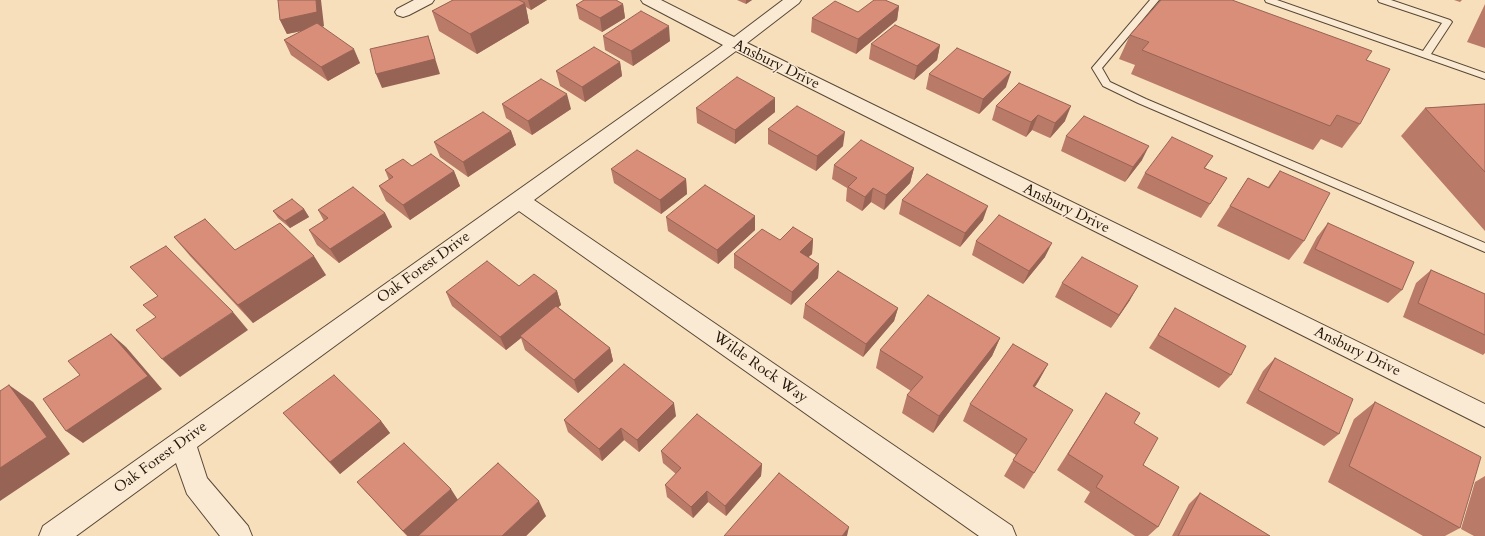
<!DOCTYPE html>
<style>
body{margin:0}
canvas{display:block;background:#f7dfbc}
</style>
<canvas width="1485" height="536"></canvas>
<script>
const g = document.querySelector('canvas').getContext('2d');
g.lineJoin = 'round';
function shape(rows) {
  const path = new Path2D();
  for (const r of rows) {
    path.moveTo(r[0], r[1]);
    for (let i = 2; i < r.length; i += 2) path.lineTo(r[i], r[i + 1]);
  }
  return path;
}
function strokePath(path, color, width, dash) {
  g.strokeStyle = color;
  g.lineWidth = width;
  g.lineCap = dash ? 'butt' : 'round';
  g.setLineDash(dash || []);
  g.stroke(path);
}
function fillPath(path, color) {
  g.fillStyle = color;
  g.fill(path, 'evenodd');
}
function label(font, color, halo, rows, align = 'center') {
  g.font = font + ' Cardo,serif';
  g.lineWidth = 3;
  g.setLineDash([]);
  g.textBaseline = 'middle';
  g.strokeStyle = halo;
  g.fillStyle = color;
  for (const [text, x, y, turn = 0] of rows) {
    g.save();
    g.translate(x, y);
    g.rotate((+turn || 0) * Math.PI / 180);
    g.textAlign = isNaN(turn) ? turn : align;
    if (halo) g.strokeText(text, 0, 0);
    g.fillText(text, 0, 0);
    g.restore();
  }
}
const lane = shape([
 [1150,0,1159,0,1102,68,1110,82,1146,99,1485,243,1485,252,1138,103,1103,86,1092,68,1150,0],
 [1265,0,1277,0,1423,51,1442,23,1379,2,1378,0,1391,0,1450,20,1452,22,1431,54,1485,73,1485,79,1266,2,1265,0]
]);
const street = shape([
 [414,0,434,0,432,3,409,15,403,17,397,15,395,12,397,9,414,0],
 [641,0,661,0,734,37,783,0,801,0,799,3,747,43,1485,404,1485,427,736,51,534,200,1012,526,1016,536,979,536,519,211,197,447,207,478,248,526,252,536,220,536,187,494,176,463,76,536,39,536,43,526,723,45,643,3,641,0]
]);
strokePath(lane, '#574836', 2);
strokePath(street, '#574836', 2);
fillPath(lane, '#faead3');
fillPath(street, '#faead3');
fillPath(shape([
 [453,0,547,0,531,10,526,7,529,23,477,54,439,31,432,11],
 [737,0,752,0,746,4],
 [1454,0,1462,0,1460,2],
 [623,4,625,18,602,32,579,19,576,5],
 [1485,4,1485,48,1467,42],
 [899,6,897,20,856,54,811,32,812,18],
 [280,20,324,26,322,27,360,63,328,81,291,55,284,40,302,31,287,34],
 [1130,35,1360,124,1342,148,1321,139,1313,150,1131,74,1135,65,1119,59],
 [603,36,670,41,633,66,605,50],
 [871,44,940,45,937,60,914,80,869,59],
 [620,62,622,76,585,102,560,86,556,71],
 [929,74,1006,87,979,114,926,89],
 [502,104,571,109,532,135,506,118],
 [1485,104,1485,231,1401,136,1425,108],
 [996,106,1065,121,1050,138,1032,130,1026,137,992,120],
 [696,108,775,112,735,144,697,123],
 [768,129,843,146,816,171,768,144],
 [511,131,516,145,468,177,440,157,434,142],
 [1066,136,1142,160,1125,182,1061,151],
 [1213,156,1205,168,1227,178,1201,218,1137,188,1145,173],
 [834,165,914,168,910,183,884,210,871,202,862,211,846,201,847,188,832,179],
 [412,166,454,171,460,186,410,220,386,201,379,186,389,180,385,170],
 [611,169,686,179,687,194,661,214,614,183],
 [1280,171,1304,241,1289,260,1217,226,1248,178,1268,187],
 [902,200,983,220,960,247,899,214],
 [304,209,309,217,290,228,278,218,273,211],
 [318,210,385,213,392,227,339,263,317,245,309,230,324,221],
 [666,217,755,230,718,264,668,231],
 [1328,223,1402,290,1388,303,1303,263,1317,237],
 [174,237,235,250,326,275,253,323,190,256],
 [813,239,812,254,808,257,819,264,818,278,791,305,734,268,734,254,780,240],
 [976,241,1045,257,1023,284,972,255],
 [1431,270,1485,294,1485,353,1483,355,1403,317,1416,283],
 [1062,283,1130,300,1111,328,1055,297],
 [519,286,557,291,561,305,558,307,610,348,613,361,578,393,525,350,521,338,506,350,452,306,446,292],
 [805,304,898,308,894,321,863,357,803,318],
 [1175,308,1231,375,1219,388,1149,348,1166,322],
 [1000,338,992,356,933,433,902,413,907,395,911,391,876,368,880,350],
 [1275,358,1339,434,1324,446,1246,403,1263,371],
 [1048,364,1038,382,1035,387,1034,473,1024,489,1004,476,1016,455,963,421,970,404],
 [1106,393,1134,423,1158,527,1148,536,1135,536,1084,502,1090,492,1057,470],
 [1375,402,1460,528,1445,536,1423,536,1328,482,1354,419],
 [283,413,381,421,390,433,340,474],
 [676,416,639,452,624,440,602,461,568,432,564,420],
 [661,451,762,464,761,476,726,516,708,502,693,518,667,497,665,485,676,474,663,463],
 [1485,476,1485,536,1474,536,1461,529,1475,482],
 [357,482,458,500,546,516,526,536,407,536,367,493],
 [1200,493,1270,536,1172,536,1189,504]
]), '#ba7a68');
fillPath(shape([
 [316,0,321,0,324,26,287,34,280,20],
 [528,0,547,0,531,10],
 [746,0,752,0,746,4],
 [525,3,529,23,477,54,470,34],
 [623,4,625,18,602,32,600,18],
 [899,6,897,20,856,54,858,39],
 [669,26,670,41,633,66,631,51],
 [428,36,440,74,382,88,376,74],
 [940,45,937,60,914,80,917,66],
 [354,49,360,63,328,81,321,67],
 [620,62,622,76,585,102,582,87],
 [1011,72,1006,87,979,114,983,99],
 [567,94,571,109,532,135,528,121],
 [775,98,775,112,735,144,735,130],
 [1071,106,1065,121,1050,138,1055,123],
 [1038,115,1032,130,1026,137,1031,122],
 [511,131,516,145,468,177,463,162],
 [845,132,843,146,816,171,817,156],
 [1149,146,1142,160,1125,182,1133,167],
 [914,168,910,183,884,210,886,195],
 [454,171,460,186,410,220,403,205],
 [686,179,687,194,661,214,660,200],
 [873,188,871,202,862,211,865,197],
 [988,206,983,220,960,247,965,233],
 [304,209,309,217,290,228,285,221],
 [385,213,392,227,339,263,330,249],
 [755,216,755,230,718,264,717,250],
 [813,239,812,254,799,266,800,252],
 [1052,243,1045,257,1023,284,1029,271],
 [314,256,326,275,253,323,238,305],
 [819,264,818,278,791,305,792,292],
 [1138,286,1130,300,1111,328,1119,315],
 [557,291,561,305,521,338,520,336,521,338,506,350,500,337],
 [898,308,894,321,863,357,866,344],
 [233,312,248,330,180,377,162,359],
 [111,334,126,347,162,389,83,443,66,431],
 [1000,338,992,356,933,433,939,416],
 [610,348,613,361,578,393,574,380],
 [1048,364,1038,382,1024,403,1033,386],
 [9,385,33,402,70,454,0,501,0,468],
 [674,403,676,416,639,452,637,440],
 [381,421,390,433,340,474,330,462],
 [621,428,624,440,602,461,599,449],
 [762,464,761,476,726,516,725,506],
 [451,489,458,500,418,536,408,536,403,531],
 [707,491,708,502,693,518,691,507],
 [539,501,546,516,526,536,502,536],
 [849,527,847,536,842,536]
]), '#976355');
const building = shape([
 [278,0,316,0,317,12,280,20,278,0],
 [453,0,519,0,525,3,470,34,432,11,453,0],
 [584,0,616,0,623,4,600,18,576,5,584,0],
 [874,0,885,0,899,6,858,39,812,18,835,1,858,12,874,0],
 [1161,0,1232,0,1372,51,1366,60,1390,69,1360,124,1337,115,1330,126,1142,50,1149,42,1130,35,1161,0],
 [641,11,669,26,631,51,603,36,641,11],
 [317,23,354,49,321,67,284,40,317,23],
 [895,25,940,45,917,66,871,44,895,25],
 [428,36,435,59,376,74,370,49,428,36],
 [594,47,620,62,582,87,556,71,594,47],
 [957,48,1011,72,983,99,929,74,957,48],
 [737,77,775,98,735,130,696,108,737,77],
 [541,79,567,94,528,121,502,104,541,79],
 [1019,83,1071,106,1055,123,1038,115,1031,122,996,106,1019,83],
 [1485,104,1485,172,1425,108,1485,104],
 [797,106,845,132,817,156,768,129,797,106],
 [483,112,511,131,463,162,434,142,483,112],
 [1084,116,1149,146,1133,167,1066,136,1084,116],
 [1172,137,1213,156,1204,168,1227,178,1210,204,1145,173,1172,137],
 [861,140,914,168,886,195,873,188,865,197,848,187,857,178,834,165,861,140],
 [637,150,686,179,660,200,611,169,637,150],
 [431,154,454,171,403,205,379,186,393,177,385,170,403,159,412,166,431,154],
 [1280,171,1330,193,1304,241,1230,206,1248,178,1269,188,1280,171],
 [927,174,988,206,965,233,902,200,927,174],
 [705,185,755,216,717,250,666,217,705,185],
 [353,187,385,213,330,249,309,230,328,218,318,210,353,187],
 [292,199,304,209,285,221,273,211,292,199],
 [999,215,1052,243,1029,271,976,241,999,215],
 [205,219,235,250,280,223,314,256,238,305,174,237,205,219],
 [1328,223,1414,262,1402,290,1315,249,1328,223],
 [793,227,813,239,800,252,819,264,792,292,734,254,762,229,780,240,793,227],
 [166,246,233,312,162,359,136,330,156,317,143,305,158,296,130,267,166,246],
 [1082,257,1138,286,1119,315,1062,283,1082,257],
 [487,261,519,286,534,274,557,291,500,337,446,292,487,261],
 [1431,270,1485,294,1485,335,1418,303,1431,270],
 [838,271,898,308,866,344,805,304,838,271],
 [928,295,1000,338,939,416,907,395,923,377,880,350,928,295],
 [556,306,610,348,574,380,520,336,556,306],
 [1175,308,1246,346,1231,375,1158,335,1175,308],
 [111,334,148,376,66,431,43,399,80,375,68,361,111,334],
 [1013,344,1048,364,1033,386,1073,410,1034,473,1013,460,1027,439,970,404,1013,344],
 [1275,358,1353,399,1339,434,1258,390,1275,358],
 [624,364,674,403,637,440,621,428,599,449,564,420,624,364],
 [334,375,381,421,330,462,283,413,334,375],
 [9,385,47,437,0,468,0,391,9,385],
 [1106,393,1140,413,1134,423,1158,438,1143,465,1179,487,1158,527,1096,487,1103,476,1068,454,1106,393],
 [1375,402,1481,457,1460,528,1349,466,1375,402],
 [697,414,762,464,725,506,707,491,691,507,665,485,681,468,661,451,697,414],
 [404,443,451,489,403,531,357,482,404,443],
 [498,463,539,501,502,536,418,536,498,463],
 [779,473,849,527,842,536,724,536,779,473],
 [1200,493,1270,536,1178,536,1200,493]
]);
fillPath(building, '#d88e79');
strokePath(building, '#976355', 1);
label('15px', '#221509', '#faead3', [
 ["Ansbury Drive",776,65,26],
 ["Ansbury Drive",1066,209,26],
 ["Oak Forest Drive",424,268,-36],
 ["Ansbury Drive",1357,352,26],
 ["Wilde Rock Way",760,368,35],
 ["Oak Forest Drive",161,458,-36]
]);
</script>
